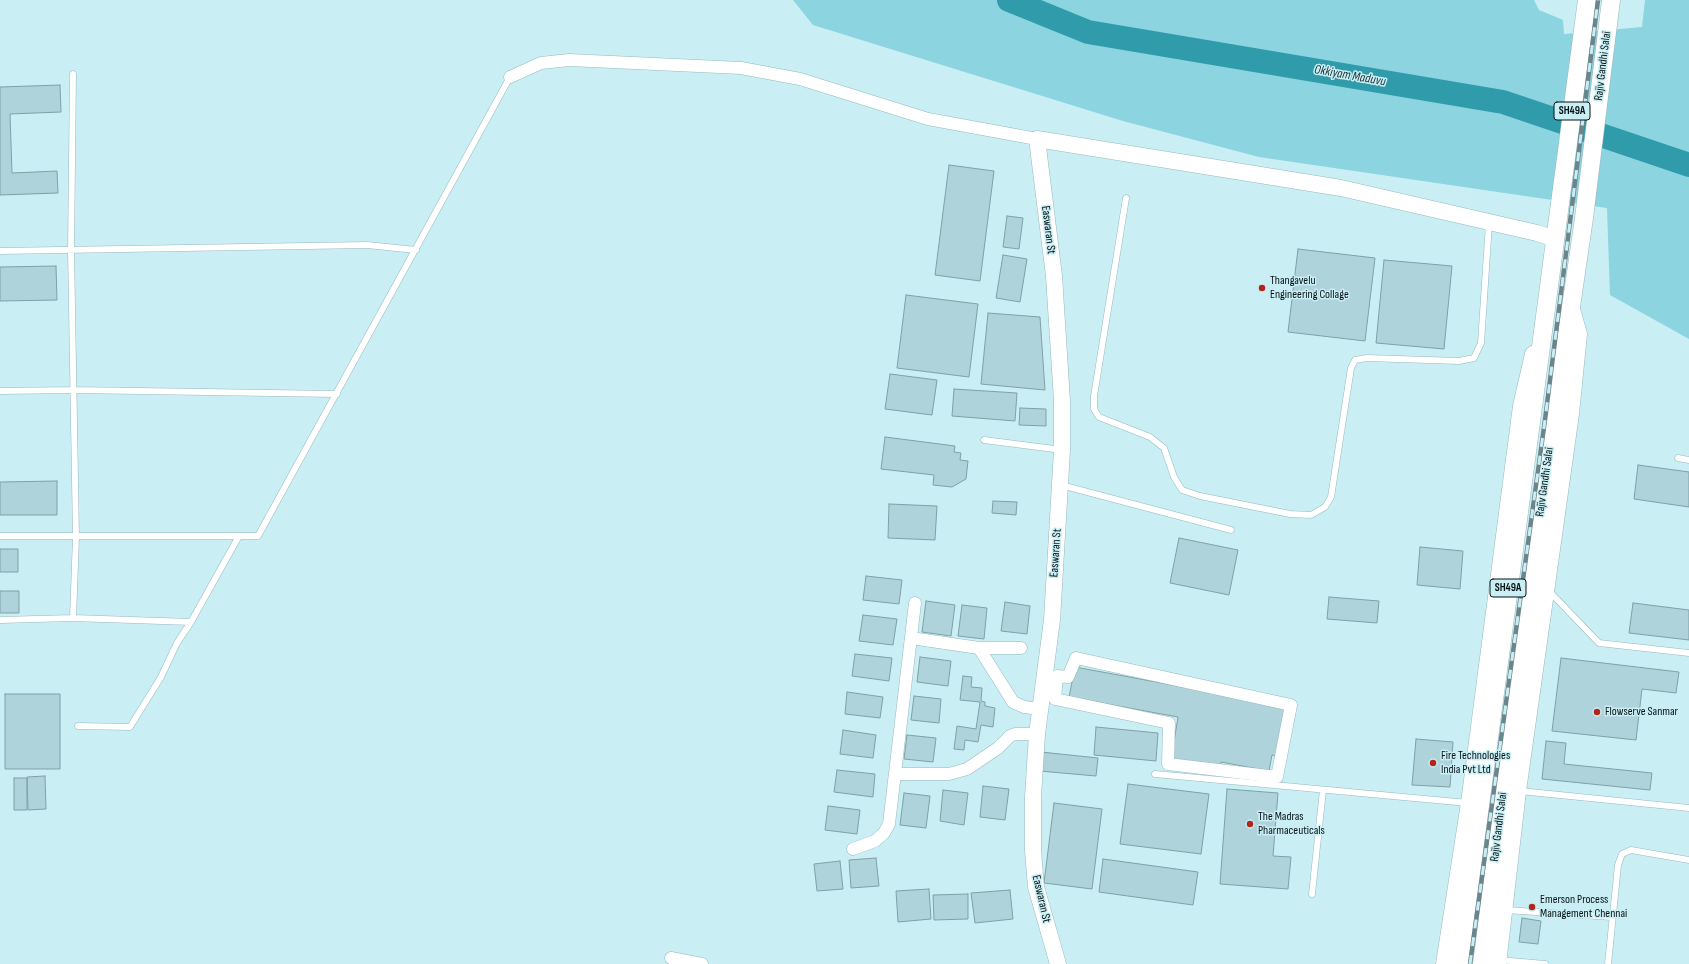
<!DOCTYPE html>
<style>
body{margin:0}
canvas{display:block;background:#c9eef4}
</style>
<canvas width="1689" height="964"></canvas>
<script>
const g = document.querySelector('canvas').getContext('2d');
g.lineJoin = 'round';
function fillPath(path, color) {
  g.fillStyle = color;
  g.fill(path, 'evenodd');
}
function shape(rows) {
  const path = new Path2D();
  for (const r of rows) {
    path.moveTo(r[0], r[1]);
    for (let i = 2; i < r.length; i += 2) path.lineTo(r[i], r[i + 1]);
  }
  return path;
}
function strokePath(path, color, width, dash) {
  g.strokeStyle = color;
  g.lineWidth = width;
  g.lineCap = dash ? 'butt' : 'round';
  g.setLineDash(dash || []);
  g.stroke(path);
}
function label(font, color, halo, rows, align = 'center') {
  g.font = font + ' "Sofia Sans Condensed",sans-serif';
  g.lineWidth = 3;
  g.setLineDash([]);
  g.textBaseline = 'middle';
  g.strokeStyle = halo;
  g.fillStyle = color;
  for (const [text, x, y, turn = 0] of rows) {
    g.save();
    g.translate(x, y);
    g.rotate((+turn || 0) * Math.PI / 180);
    g.textAlign = isNaN(turn) ? turn : align;
    if (halo) g.strokeText(text, 0, 0);
    g.fillText(text, 0, 0);
    g.restore();
  }
}
fillPath(shape([
 [793,0,1534,0,1539,10,1563,20,1564,34,1642,27,1645,0,1689,0,1689,339,1610,295,1607,208,1259,157,1123,121,813,25]
]), '#8bd4e0');
strokePath(shape([
 [1009,0,1088,32,1503,102,1689,165]
]), '#2f9bab', 24);
const building = shape([
 [60,85,61,112,10,114,12,173,57,171,58,193,0,195,0,87,60,85],
 [949,165,994,171,980,281,935,275,949,165],
 [1007,216,1023,218,1019,249,1003,247,1007,216],
 [1298,249,1375,258,1365,341,1288,332,1298,249],
 [1003,255,1027,259,1020,302,996,298,1003,255],
 [1384,260,1452,266,1444,349,1376,343,1384,260],
 [56,266,57,300,0,301,0,267,56,266],
 [906,295,978,304,969,377,897,368,906,295],
 [988,313,1040,317,1045,390,981,384,988,313],
 [890,374,937,380,932,415,885,409,890,374],
 [954,389,1017,393,1015,421,952,416,954,389],
 [1020,408,1046,409,1046,426,1019,425,1020,408],
 [885,437,955,446,954,452,961,453,960,460,968,461,966,479,952,487,933,485,934,475,881,469,885,437],
 [1638,465,1689,472,1689,507,1634,499,1638,465],
 [57,481,57,515,0,515,0,482,57,481],
 [993,501,1017,502,1016,515,992,513,993,501],
 [889,504,937,506,935,540,888,538,889,504],
 [1179,538,1238,550,1229,595,1170,583,1179,538],
 [1420,547,1463,551,1460,589,1417,585,1420,547],
 [0,549,18,549,18,572,0,572,0,549],
 [866,576,902,580,899,604,863,600,866,576],
 [0,591,19,591,19,613,0,613,0,591],
 [1329,597,1379,601,1377,623,1327,619,1329,597],
 [926,601,955,605,951,636,922,632,926,601],
 [1005,602,1030,606,1027,634,1001,631,1005,602],
 [1633,603,1689,610,1689,640,1629,633,1633,603],
 [962,605,987,608,984,639,958,636,962,605],
 [863,615,897,619,893,645,859,641,863,615],
 [855,654,892,658,889,681,852,676,855,654],
 [920,657,951,661,948,686,917,682,920,657],
 [1561,658,1679,672,1676,693,1642,689,1636,740,1552,731,1561,658],
 [1075,667,1286,706,1276,756,1272,755,1269,771,1221,762,1220,769,1171,760,1178,717,1069,697,1075,667],
 [963,676,972,677,971,687,982,688,981,701,985,702,985,706,995,708,993,727,981,725,978,742,965,740,964,750,954,749,957,726,976,729,980,702,960,700,963,676],
 [847,692,883,697,880,718,845,714,847,692],
 [5,694,60,694,60,769,5,769,5,694],
 [914,696,941,699,939,723,911,720,914,696],
 [1096,727,1158,733,1156,761,1094,755,1096,727],
 [843,730,876,735,873,758,840,754,843,730],
 [907,735,936,738,933,762,904,759,907,735],
 [1416,739,1453,742,1450,787,1412,785,1416,739],
 [1546,741,1566,743,1564,764,1652,773,1650,790,1542,779,1546,741],
 [1041,752,1098,758,1096,776,1039,771,1041,752],
 [837,770,875,774,873,797,834,792,837,770],
 [45,776,46,809,28,810,27,777,45,776],
 [14,778,27,778,27,810,14,810,14,778],
 [1128,784,1209,794,1201,854,1120,844,1128,784],
 [983,786,1009,789,1005,820,980,817,983,786],
 [1227,789,1278,793,1273,856,1291,857,1288,889,1220,884,1227,789],
 [943,790,968,793,964,825,940,821,943,790],
 [904,793,930,796,926,828,900,825,904,793],
 [1054,803,1102,809,1092,889,1044,883,1054,803],
 [828,806,860,810,857,834,825,830,828,806],
 [876,858,879,886,851,888,849,860,876,858],
 [1103,859,1198,872,1193,905,1099,892,1103,859],
 [840,861,843,889,817,891,814,864,840,861],
 [929,889,931,919,898,922,896,891,929,889],
 [1010,890,1013,919,975,923,971,893,1010,890],
 [968,894,968,919,934,920,933,895,968,894],
 [1522,918,1541,921,1538,944,1519,942,1522,918]
]);
fillPath(building, '#afd3da');
strokePath(building, '#7ea1a7', 1);
const lane = shape([
 [73,74,71,250,76,537,73,618,191,622,239,536],
 [1126,198,1094,396,1094,409,1099,417,1150,437,1164,448,1174,477,1182,490,1200,496,1290,514,1311,515,1325,507,1331,497,1351,368,1355,360,1367,358,1459,361,1474,358,1481,343,1489,223],
 [0,251,367,245,416,250],
 [0,391,74,390,337,394],
 [984,440,1062,450],
 [1678,458,1689,460],
 [1061,485,1231,530],
 [0,536,258,536,510,77],
 [1549,591,1599,643,1689,653],
 [0,620,73,618],
 [78,726,130,727,161,677,177,643,191,622],
 [1155,774,1468,803],
 [1520,791,1689,808],
 [1312,894,1323,790],
 [1506,910,1612,917],
 [1499,960,1545,964],
 [1608,964,1618,865,1622,854,1631,850,1689,860]
]);
const street = shape([
 [510,77,541,63,569,60,741,68,800,79,928,119,1037,139],
 [911,638,979,648,1013,702,1024,707,1041,709],
 [979,648,1021,648],
 [1076,658,1291,705,1277,777,1168,764,1169,723,1055,699,1057,676,1068,677,1076,658],
 [895,774,949,774,967,769,998,748,1010,736,1015,734,1037,734],
 [853,849,875,841,884,833,889,824,915,603],
 [671,958,702,964]
]);
const secondary = shape([
 [1058,964,1036,887,1033,851,1033,797,1037,734,1052,620,1062,450,1062,401,1054,276,1037,139,1341,188,1537,233,1556,239],
 [1444,964,1469,803,1521,406,1533,354],
 [1498,964,1518,791,1571,414,1579,334,1571,306]
]);
const primary = shape([
 [1459,964,1587,0],
 [1482,964,1537,539,1584,218,1611,0]
]);
strokePath(lane, '#96b9c0', 7);
strokePath(street, '#96b9c0', 13);
strokePath(secondary, '#96b9c0', 17);
strokePath(primary, '#96b9c0', 19);
strokePath(lane, '#fff', 6);
strokePath(street, '#fff', 12);
strokePath(secondary, '#fff', 16);
strokePath(primary, '#fff', 18);
const rail = shape([
 [1470,964,1545,420,1598,0]
]);
strokePath(rail, '#6c858a', 4.5);
strokePath(rail, '#c9eef4', 3, [9]);
for (const [x, y, r, color] of [
 [1262,288,4,"#b3251b"],
 [1597,712,4,"#b3251b"],
 [1433,763,4,"#b3251b"],
 [1250,824,4,"#b3251b"],
 [1532,907,4,"#b3251b"]
]) {
  const dot = new Path2D();
  dot.arc(x, y, r, 0, 2 * Math.PI);
  g.fillStyle = color;
  g.fill(dot);
  strokePath(dot, '#c9eef4', 1.5);
}
for (const [x, y, w] of [
 [1572,111,36],
 [1508,588,36]
]) {
  const box = new Path2D();
  box.roundRect(x - w / 2, y - 9, w, 18, 3);
  g.fillStyle = '#c9eef4';
  g.fill(box);
  strokePath(box, '#061215', 1);
}
label('bold 11px', '#061215', null, [
 ["SH49A",1572,111],
 ["SH49A",1508,588]
]);
label('12px', '#061215', '#c9eef4', [
 ["Rajiv Gandhi Salai",1603,66,-83],
 ["Easwaran St",1048,230,83],
 ["Rajiv Gandhi Salai",1545,482,-82],
 ["Easwaran St",1056,553,-86],
 ["Rajiv Gandhi Salai",1499,827,-83],
 ["Easwaran St",1041,899,77]
]);
label('12px', '#061215', '#c9eef4', [
 ["Thangavelu",1270,281],
 ["Engineering Collage",1270,295],
 ["Flowserve Sanmar",1605,712],
 ["Fire Technologies",1441,756],
 ["India Pvt Ltd",1441,770],
 ["The Madras",1258,817],
 ["Pharmaceuticals",1258,831],
 ["Emerson Process",1540,900],
 ["Management Chennai",1540,914]
], 'left');
label('italic 13px', '#172f33', '#c9eef4', [
 ["Okkiyam Maduvu",1350,76,10]
]);
</script>
